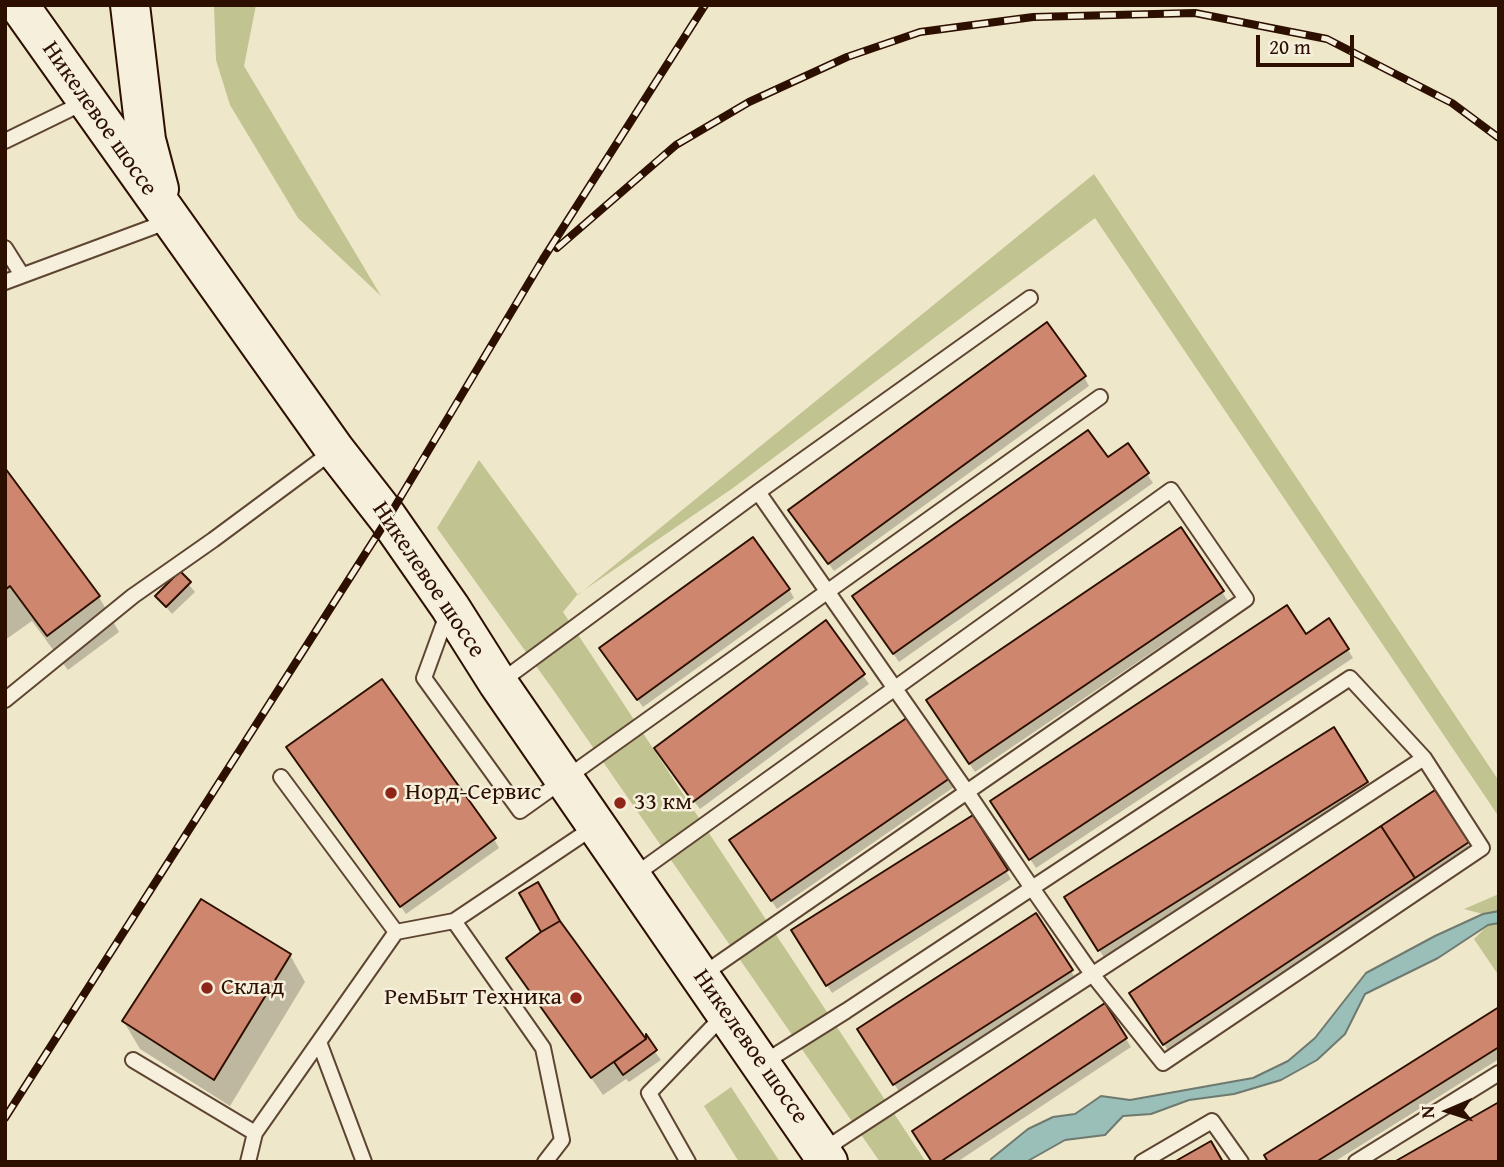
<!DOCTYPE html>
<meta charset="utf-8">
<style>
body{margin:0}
#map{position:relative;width:1504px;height:1167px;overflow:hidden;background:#efe7c9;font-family:"Gentium Book Plus",serif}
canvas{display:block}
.frame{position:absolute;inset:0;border:7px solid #2d0f00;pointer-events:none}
.north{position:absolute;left:1413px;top:1076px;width:70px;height:70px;-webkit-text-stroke:5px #f5efdc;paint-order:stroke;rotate:267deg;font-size:19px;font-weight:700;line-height:28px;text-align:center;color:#2d0f00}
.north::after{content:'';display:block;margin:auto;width:24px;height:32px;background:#2d0f00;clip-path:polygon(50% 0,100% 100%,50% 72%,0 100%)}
.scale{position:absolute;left:1256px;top:35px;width:98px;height:32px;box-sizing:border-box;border:4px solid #2d0f00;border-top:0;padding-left:9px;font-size:21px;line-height:24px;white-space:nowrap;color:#2d0f00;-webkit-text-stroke:5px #f5efdc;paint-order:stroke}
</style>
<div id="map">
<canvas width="1504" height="1167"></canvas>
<div class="frame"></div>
<div class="north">N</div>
<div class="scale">20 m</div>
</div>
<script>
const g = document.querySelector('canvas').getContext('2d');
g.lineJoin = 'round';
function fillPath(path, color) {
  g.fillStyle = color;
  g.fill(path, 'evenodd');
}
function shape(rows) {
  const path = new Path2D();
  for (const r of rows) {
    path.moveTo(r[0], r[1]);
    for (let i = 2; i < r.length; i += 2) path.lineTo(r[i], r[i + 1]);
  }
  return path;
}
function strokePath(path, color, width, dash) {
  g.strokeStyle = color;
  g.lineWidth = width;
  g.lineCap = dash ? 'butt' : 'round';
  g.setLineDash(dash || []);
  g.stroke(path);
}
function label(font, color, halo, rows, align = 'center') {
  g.font = font + ' "Gentium Book Plus",serif';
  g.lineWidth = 5;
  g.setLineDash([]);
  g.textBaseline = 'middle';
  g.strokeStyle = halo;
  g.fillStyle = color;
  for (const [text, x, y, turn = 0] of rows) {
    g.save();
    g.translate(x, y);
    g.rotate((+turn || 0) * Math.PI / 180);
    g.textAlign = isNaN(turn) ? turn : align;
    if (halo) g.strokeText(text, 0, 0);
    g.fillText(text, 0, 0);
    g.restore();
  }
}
fillPath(shape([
 [214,5,256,5,244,66,381,296,298,218,230,105,216,60],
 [1094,174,1499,781,1499,817,1095,218,733,488,577,595,563,612,926,1162,880,1162,554,691,437,528,479,460,578,595],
 [1499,894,1499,911,1483,914,1464,909],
 [1499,923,1499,976,1474,939,1488,925],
 [731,1087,780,1162,739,1162,704,1106]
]), '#c1c391');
const water = shape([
 [1499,911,1499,923,1488,925,1438,958,1365,994,1345,1034,1317,1060,1281,1080,1234,1094,1189,1100,1151,1114,1123,1116,1105,1135,1065,1140,1026,1162,990,1162,991,1159,1028,1129,1053,1117,1075,1114,1101,1096,1130,1100,1236,1081,1253,1078,1288,1061,1315,1038,1366,973,1435,936,1483,914,1499,911]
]);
fillPath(water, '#9abfb9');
strokePath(water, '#6e796f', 2);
fillPath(shape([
 [1084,377,1089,386,834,571,796,519],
 [1128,445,1153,483,899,662,859,605],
 [5,471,99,597,119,632,68,670,32,621,5,640],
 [1181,529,1228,601,975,772,933,709],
 [180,574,195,592,172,614,157,596],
 [789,589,794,598,643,707,606,657],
 [825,623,869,684,700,809,661,757],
 [1306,636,1348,650,1353,658,1036,868,998,810],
 [1333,730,1371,792,1105,959,1066,897],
 [293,756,494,839,499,848,406,914],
 [949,779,954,787,777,909,736,849],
 [1435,793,1473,852,1169,1052,1136,1002],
 [972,817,1011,879,832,993,793,931],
 [559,922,661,1060,629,1082,626,1079,603,1095,508,958],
 [290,955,305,982,230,1106,140,1049,124,1022],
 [1071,971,1076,979,900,1093,864,1038],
 [1499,1011,1499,1059,1334,1162,1270,1162],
 [1126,1039,1131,1047,957,1162,934,1162]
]), '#0003');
const building = shape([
 [1047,322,1086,376,828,564,788,510,1047,322],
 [1088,430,1108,457,1128,443,1149,473,893,654,852,596,1088,430],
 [5,468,100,596,47,636,10,586,5,590,5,468],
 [1181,527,1224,591,969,764,926,700,1181,527],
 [753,537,790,589,637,700,599,648,753,537],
 [180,571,191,582,166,607,155,596,180,571],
 [1287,605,1306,634,1329,618,1349,649,1029,860,990,801,1287,605],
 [826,620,865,674,693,802,654,748,826,620],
 [382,679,496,838,400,907,286,747,382,679],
 [908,717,950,778,771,901,729,840,908,717],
 [1334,727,1368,782,1098,951,1064,897,1334,727],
 [1435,790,1469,842,1415,878,1381,826,1435,790],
 [973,815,1008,870,826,986,791,930,973,815],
 [1381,826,1415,878,1163,1045,1129,993,1381,826],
 [538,882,560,921,541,932,519,893,538,882],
 [201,899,291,954,214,1080,122,1021,201,899],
 [1036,913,1073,970,893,1085,857,1029,1036,913],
 [560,921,646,1039,591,1078,506,958,541,932,560,921],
 [1105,1003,1127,1038,940,1162,932,1162,912,1131,1105,1003],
 [1499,1007,1499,1047,1316,1162,1268,1162,1264,1155,1499,1007],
 [646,1034,657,1050,623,1075,614,1062,646,1039,646,1034],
 [1499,1102,1499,1162,1394,1162,1499,1102],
 [1211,1141,1223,1162,1174,1162,1211,1141]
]);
fillPath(building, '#cf866f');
strokePath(building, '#2d0f00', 2);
const service = shape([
 [5,141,85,102],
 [5,248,22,275],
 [5,282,169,221],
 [758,492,967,792,1032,888,1092,974,1163,1063,1482,848,1424,758,1350,678,1032,888,846,1011,763,1063],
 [448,612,424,678,520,811,1100,397],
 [499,683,758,492,1030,298],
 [5,700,133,596,213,540,333,451],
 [281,777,396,932],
 [632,877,1171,490,1246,599,715,966,701,973],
 [454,921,543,1048,562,1140,545,1162],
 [319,1042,364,1162],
 [133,1060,255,1133],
 [826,1157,837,1141,1424,758],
 [248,1162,255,1133,396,932,454,921,594,827],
 [688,1162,649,1093,723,1016],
 [1142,1162,1212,1121,1241,1162],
 [1356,1162,1499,1073]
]);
const secondary = shape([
 [19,5,335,450,388,518,450,607,498,683,828,1162],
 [130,5,146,140,159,189]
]);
strokePath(service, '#5e4532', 18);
strokePath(secondary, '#2d0f00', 42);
strokePath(service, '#f5efdc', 14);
strokePath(secondary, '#f5efdc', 38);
const rail = shape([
 [557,248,676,145,749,102,847,57,920,32,1033,17,1195,13,1327,39,1452,103,1499,138],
 [5,1118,388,518,543,259,705,5]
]);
strokePath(rail, '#2d0f00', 8);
strokePath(rail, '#f5efdc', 5, [16]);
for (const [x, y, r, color] of [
 [391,793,7,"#8f2418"],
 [620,803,7,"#8f2418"],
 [207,988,7,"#8f2418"],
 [576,998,7,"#8f2418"]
]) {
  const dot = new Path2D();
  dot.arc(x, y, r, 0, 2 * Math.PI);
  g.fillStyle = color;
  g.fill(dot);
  strokePath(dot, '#f5efdc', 2.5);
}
label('24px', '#2d0f00', '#f5efdc', [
 ["Никелевое шоссе",99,119,55],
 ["Никелевое шоссе",428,580,56],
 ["Никелевое шоссе",750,1047,55]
]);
label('24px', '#2d0f00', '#f5efdc', [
 ["Норд-Сервис",405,793],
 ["33 км",634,803],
 ["Склад",221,988],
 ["РемБыт Техника",562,998,"right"]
], 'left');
</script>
